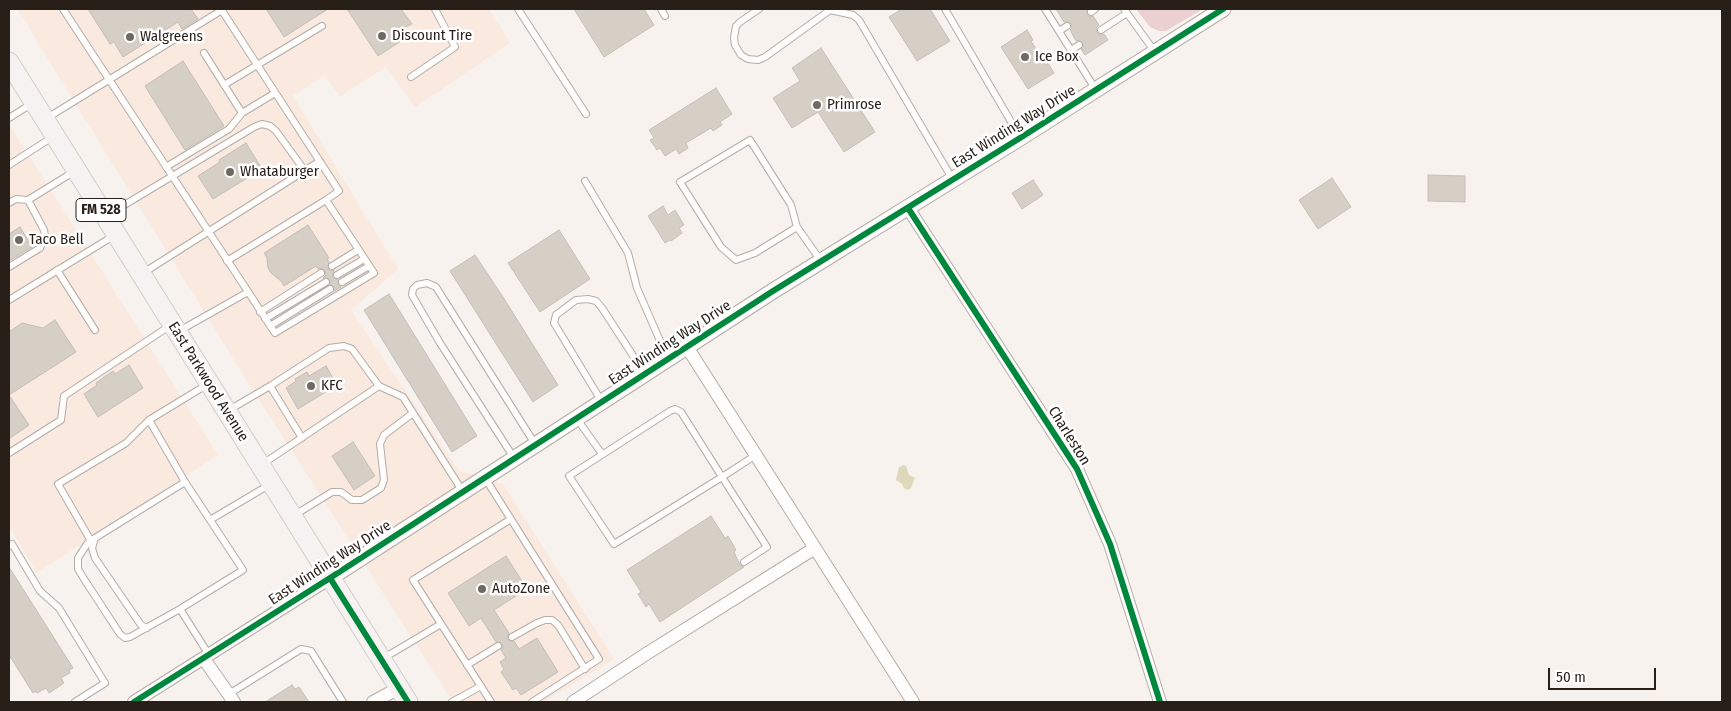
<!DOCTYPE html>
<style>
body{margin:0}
#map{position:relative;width:1731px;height:711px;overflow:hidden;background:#f7f2ee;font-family:"Fira Sans Condensed",sans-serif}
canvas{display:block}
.frame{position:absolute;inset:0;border:10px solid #281f18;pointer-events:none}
.scale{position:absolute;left:1548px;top:668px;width:108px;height:22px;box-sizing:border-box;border:2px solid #281f18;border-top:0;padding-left:6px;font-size:15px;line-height:18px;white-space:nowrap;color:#281f18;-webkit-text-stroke:4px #fff;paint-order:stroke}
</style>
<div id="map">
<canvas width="1731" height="711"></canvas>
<div class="frame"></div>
<div class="scale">50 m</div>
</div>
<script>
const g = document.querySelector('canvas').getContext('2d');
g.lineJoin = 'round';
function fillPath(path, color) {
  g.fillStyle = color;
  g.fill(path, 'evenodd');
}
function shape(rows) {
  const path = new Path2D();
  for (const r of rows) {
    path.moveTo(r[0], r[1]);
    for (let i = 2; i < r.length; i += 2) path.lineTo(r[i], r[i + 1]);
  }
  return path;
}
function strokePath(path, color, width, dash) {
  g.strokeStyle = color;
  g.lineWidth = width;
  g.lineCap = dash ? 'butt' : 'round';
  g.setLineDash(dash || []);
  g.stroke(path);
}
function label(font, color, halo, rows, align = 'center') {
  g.font = font + ' "Fira Sans Condensed",sans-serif';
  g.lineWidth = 5;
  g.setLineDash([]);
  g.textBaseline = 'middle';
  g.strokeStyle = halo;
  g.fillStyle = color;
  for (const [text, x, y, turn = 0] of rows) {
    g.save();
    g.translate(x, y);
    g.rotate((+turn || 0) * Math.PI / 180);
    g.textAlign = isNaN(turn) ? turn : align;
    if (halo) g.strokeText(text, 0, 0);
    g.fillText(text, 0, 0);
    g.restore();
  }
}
fillPath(shape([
 [17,9,489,9,510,43,415,107,386,67,340,96,324,76,293,96,398,269,351,310,459,471,503,484,614,659,544,702,453,702,242,373],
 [9,124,218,455,37,573,9,526]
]), '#fae9de');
fillPath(shape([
 [1136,9,1203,9,1166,31,1159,31,1150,27]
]), '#ebd0d1');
fillPath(shape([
 [904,465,906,466,909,475,915,478,911,488,908,490,904,488,902,484,896,480,899,467]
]), '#ded9ba');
const building = shape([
 [88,9,191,9,198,19,182,29,178,22,123,57,114,42,110,44,88,9],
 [266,9,328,9,284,37,266,9],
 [347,9,401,9,412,24,396,31,401,41,378,56,347,9],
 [574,9,644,9,654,25,604,57,574,9],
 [902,9,930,9,950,41,917,61,889,17,902,9],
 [1056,9,1087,9,1087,15,1090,17,1093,16,1099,25,1096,28,1097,33,1101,35,1104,34,1108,40,1085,55,1081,49,1084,47,1083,43,1081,40,1076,41,1070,30,1072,28,1071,24,1069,21,1064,22,1056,9],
 [1027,30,1033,40,1031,41,1046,65,1048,63,1054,73,1028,89,1001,47,1027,30],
 [821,48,875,132,844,152,818,112,792,128,773,98,800,81,792,68,821,48],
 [183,61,224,126,185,150,145,86,183,61],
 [716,88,732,114,720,122,722,125,713,131,711,128,686,143,688,148,679,154,676,149,665,156,660,148,657,150,650,140,654,138,649,130,716,88],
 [246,143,262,169,213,199,198,176,220,162,219,160,246,143],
 [1428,175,1465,176,1465,202,1428,201,1428,175],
 [1332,178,1351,207,1318,229,1299,200,1332,178],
 [1033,180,1043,195,1022,209,1012,193,1033,180],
 [663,206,668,215,675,210,684,225,679,228,682,233,671,241,670,240,665,243,648,216,663,206],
 [308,225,329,258,327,259,329,262,328,268,330,271,334,270,332,277,338,280,338,284,341,287,334,291,334,287,330,284,330,279,323,278,326,275,325,270,321,268,318,269,316,266,284,286,281,281,271,273,268,268,267,258,264,253,308,225],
 [20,227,32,247,9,261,9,234,20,227],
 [559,230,590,279,540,312,508,263,559,230],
 [475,255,503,297,558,385,533,402,450,271,475,255],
 [389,294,477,436,452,452,364,310,389,294],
 [55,320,76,352,9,395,29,425,9,439,9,332,22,323,43,328,55,320],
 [129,365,143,388,98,417,84,394,97,385,96,383,113,371,115,374,129,365],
 [326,366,337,385,298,409,286,388,296,381,295,379,307,372,309,376,326,366],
 [353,442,375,476,354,490,332,456,353,442],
 [711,516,725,538,728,536,736,550,734,552,740,565,744,567,660,622,649,604,646,607,638,594,641,592,627,570,711,516],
 [506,556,527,589,494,610,509,633,507,637,509,641,514,641,519,649,537,638,558,672,521,695,516,688,513,690,501,672,504,669,500,662,506,658,501,650,503,646,502,643,496,642,481,618,469,626,448,593,506,556],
 [9,567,73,668,69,670,70,673,61,678,64,683,49,693,46,688,37,693,36,691,33,693,9,655,9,567],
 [292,685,295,689,299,687,309,702,265,702,292,685]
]);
fillPath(building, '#d6cfc6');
strokePath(building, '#c4bfb9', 1);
const service = shape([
 [63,9,275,333,374,273,326,200,227,261],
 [221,9,339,191,326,200],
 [518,9,586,114],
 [661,9,665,16],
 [759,9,740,22,736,26,734,38,735,45,741,55,748,59,758,60,765,57,830,10],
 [829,9,830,10,853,15,859,20,953,180],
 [945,9,1020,137],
 [1045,9,1096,90],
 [1124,9,1155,52],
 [1091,12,1095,9],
 [1101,30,1127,13],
 [1059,31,1067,26],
 [1071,50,1079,45],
 [204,53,242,113],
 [411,77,455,47,435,9],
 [224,85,322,26],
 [9,118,33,103],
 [47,118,222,10],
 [9,165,54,136],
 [166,167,229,129,242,113,275,93],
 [585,181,628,253,637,288,668,359],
 [9,203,16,199,28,200,75,171],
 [106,216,254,127,262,124,270,126,276,131,305,171],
 [797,227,755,253,736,260,721,247,680,182,750,140,791,205,797,227,821,261],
 [332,266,358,250],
 [9,267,40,248,45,237,44,230,28,200],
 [57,270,95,330],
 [143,273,320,161],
 [337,275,364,259],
 [342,282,369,266],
 [9,300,115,235],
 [260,312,321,273],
 [265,319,326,282],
 [270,326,330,289],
 [179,331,248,292],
 [270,386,302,438],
 [602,402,554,323,556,315,576,300,588,299,596,301,602,308,645,374],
 [229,410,270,386,329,348,344,346,352,349,379,386,403,397,463,492],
 [577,419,602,454],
 [149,420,185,482,243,570,180,609,130,637,125,638,120,634,84,579,78,569,78,558,87,544,95,538,185,482],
 [9,453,61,420,64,396,171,325],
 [514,458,440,343,412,295,413,289,417,285,427,283,436,287,535,444],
 [261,465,379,386],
 [485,478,599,659,532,702],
 [293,516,332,492,341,492,352,500,362,500,381,488,384,480,380,444,384,435,413,413],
 [210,520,269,485],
 [95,538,92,548,95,558,141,625,147,628],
 [91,541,58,484,126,443,149,420,208,384],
 [9,546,12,544,40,591,59,608,105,683,75,702],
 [744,562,767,547,722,477,681,412,675,409,670,411,569,476,614,544,722,477,756,455],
 [180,609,209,655],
 [512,637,537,623,545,620,552,620,558,625,585,669],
 [382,659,441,624],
 [467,665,498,646],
 [229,694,301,649,311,651,343,702],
 [452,702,481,686],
 [491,702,413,580,511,519]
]);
const minor = shape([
 [908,208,1077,469,1110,544,1160,702],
 [687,347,913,702],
 [204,659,234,702],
 [134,702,330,578],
 [373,702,399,688],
 [573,702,646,654,815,548]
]);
const tertiary = shape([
 [330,578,773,291,1020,138,1223,9]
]);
const primary = shape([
 [9,62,408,702]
]);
strokePath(service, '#b3ada8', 8);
strokePath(minor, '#b3ada8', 14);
strokePath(tertiary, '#b3ada8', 17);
strokePath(primary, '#d1cdca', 21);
strokePath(service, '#fefdfc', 6);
strokePath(minor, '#fefdfc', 12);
strokePath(tertiary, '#fefdfc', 15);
strokePath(primary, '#f6f2f1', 19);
strokePath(shape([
 [908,208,1077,469,1110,544,1160,702],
 [330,578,408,702],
 [134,702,330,578,773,291,1020,138,1223,9]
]), '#00873e', 6);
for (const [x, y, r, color] of [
 [382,36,5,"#706963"],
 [130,37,5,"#706963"],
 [1025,57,5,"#706963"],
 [817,105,5,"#706963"],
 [230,172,5,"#706963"],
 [19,240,5,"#706963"],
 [311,386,5,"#706963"],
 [482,589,5,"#706963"]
]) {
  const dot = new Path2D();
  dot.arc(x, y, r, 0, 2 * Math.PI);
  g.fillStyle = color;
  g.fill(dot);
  strokePath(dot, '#fff', 2);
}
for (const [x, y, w] of [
 [101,210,50]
]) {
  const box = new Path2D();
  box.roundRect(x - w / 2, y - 11.5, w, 23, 4);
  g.fillStyle = '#fff';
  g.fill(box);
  strokePath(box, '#281f18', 1);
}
label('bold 14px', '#281f18', null, [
 ["FM 528",101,210]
]);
label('15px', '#281f18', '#fff', [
 ["Discount Tire",392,36],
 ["Walgreens",140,37],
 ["Ice Box",1035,57],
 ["Primrose",827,105],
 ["Whataburger",240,172],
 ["Taco Bell",29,240],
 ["KFC",321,386],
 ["AutoZone",492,589]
], 'left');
label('15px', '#281f18', '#fff', [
 ["East Winding Way Drive",1014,127,-32],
 ["East Winding Way Drive",670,343,-33],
 ["East Parkwood Avenue",208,382,58],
 ["Charleston",1069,436,58],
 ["East Winding Way Drive",330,563,-33]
]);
</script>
